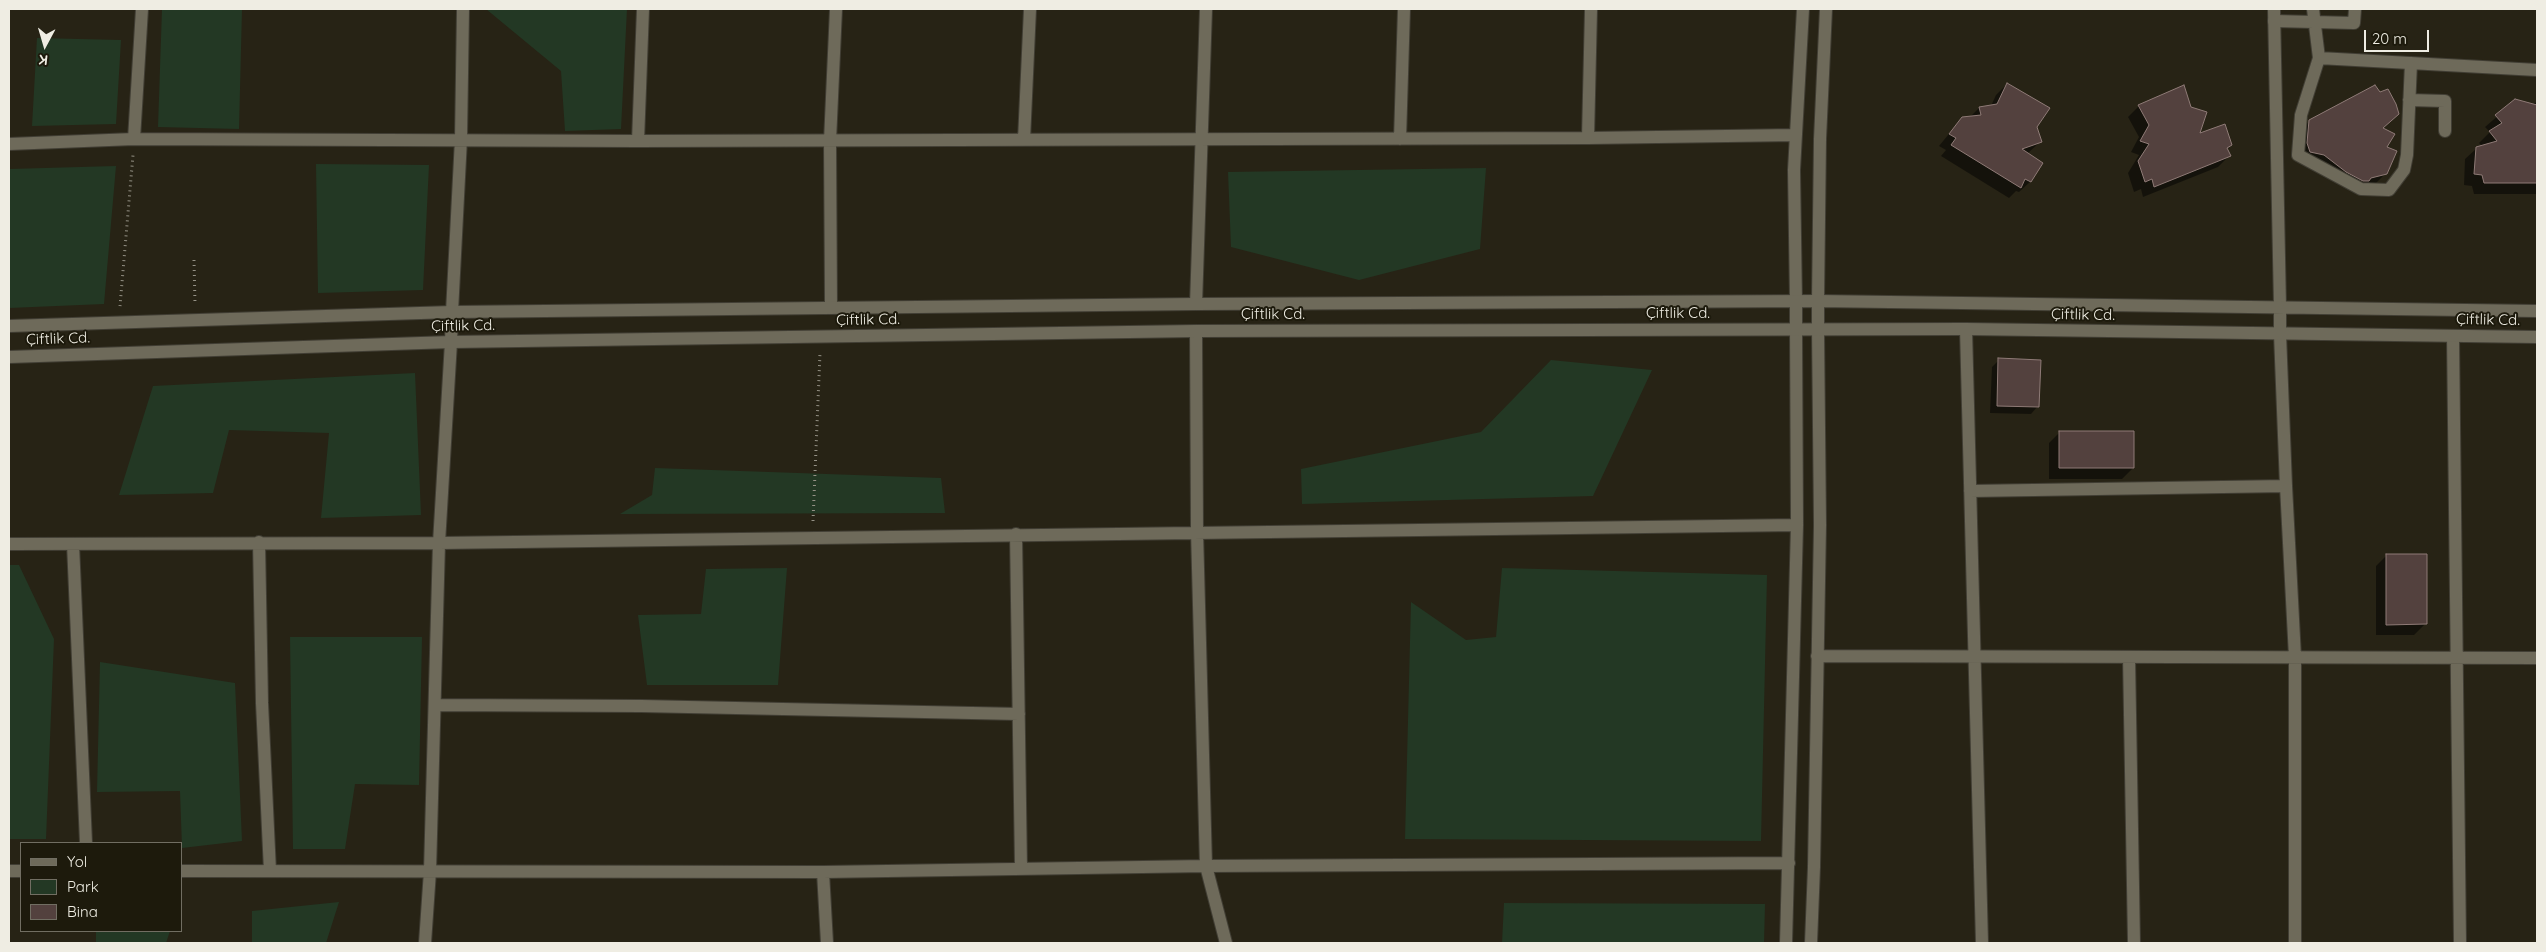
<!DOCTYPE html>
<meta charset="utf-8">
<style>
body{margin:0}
#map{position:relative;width:2546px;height:952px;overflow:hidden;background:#272315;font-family:Quicksand,sans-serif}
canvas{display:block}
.frame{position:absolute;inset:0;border:10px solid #efede3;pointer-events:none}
.legend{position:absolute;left:20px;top:842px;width:162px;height:90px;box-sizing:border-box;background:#1d1a0c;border:1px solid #716e62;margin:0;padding:6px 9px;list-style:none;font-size:15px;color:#efede3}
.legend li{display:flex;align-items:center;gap:10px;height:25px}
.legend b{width:25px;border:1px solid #716e62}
.north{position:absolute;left:20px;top:20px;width:50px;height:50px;-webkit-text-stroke:4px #1d1a0c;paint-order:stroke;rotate:186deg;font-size:14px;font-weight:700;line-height:20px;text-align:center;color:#efede3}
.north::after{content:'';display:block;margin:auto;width:18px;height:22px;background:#efede3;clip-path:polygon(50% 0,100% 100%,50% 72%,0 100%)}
.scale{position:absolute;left:2364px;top:30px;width:65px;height:22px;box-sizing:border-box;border:2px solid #efede3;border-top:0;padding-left:6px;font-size:15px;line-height:18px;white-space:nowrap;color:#efede3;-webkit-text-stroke:4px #1d1a0c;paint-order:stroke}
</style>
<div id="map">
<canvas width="2546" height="952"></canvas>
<div class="frame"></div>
<ul class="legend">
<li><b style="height:6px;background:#6e6a5a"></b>Yol</li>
<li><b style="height:14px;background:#233824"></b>Park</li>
<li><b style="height:14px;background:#53413e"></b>Bina</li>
</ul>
<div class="north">K</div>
<div class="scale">20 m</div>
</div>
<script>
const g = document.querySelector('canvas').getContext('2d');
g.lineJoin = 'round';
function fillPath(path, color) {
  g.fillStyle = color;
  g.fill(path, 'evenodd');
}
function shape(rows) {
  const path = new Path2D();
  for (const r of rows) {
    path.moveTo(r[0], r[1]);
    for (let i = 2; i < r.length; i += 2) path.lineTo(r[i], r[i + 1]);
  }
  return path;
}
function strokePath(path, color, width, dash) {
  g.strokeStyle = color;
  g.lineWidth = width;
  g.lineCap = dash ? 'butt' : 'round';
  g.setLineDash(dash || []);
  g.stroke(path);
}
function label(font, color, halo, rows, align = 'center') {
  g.font = font + ' Quicksand,sans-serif';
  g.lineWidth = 4;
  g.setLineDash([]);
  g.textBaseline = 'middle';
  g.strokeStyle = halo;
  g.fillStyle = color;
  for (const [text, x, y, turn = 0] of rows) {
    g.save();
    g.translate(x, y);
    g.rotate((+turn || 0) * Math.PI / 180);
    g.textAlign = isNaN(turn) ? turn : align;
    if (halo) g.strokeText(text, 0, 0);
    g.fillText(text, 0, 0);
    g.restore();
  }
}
fillPath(shape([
 [162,9,242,9,239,129,158,127],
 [486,9,627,9,621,129,565,131,561,71],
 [37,38,121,40,116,124,32,126],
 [316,164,429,165,423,290,318,293],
 [116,166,104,304,9,308,9,169],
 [1486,168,1480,249,1359,280,1231,247,1228,172],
 [1551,360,1652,370,1593,496,1302,504,1301,469,1481,432],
 [415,373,421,515,321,518,329,433,229,430,213,493,119,495,153,386],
 [655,468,941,478,945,513,620,514,652,495],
 [9,565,19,565,54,639,46,839,9,839],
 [787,568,778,685,647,685,638,615,701,614,706,569],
 [1502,568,1767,575,1761,841,1405,839,1411,602,1466,640,1496,637],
 [290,637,422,637,419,785,355,784,345,849,293,849],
 [100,662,235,683,242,841,182,848,180,791,97,792],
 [339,902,326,943,252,943,252,911],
 [1504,903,1765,904,1764,943,1502,943],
 [96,931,170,931,166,943,96,943]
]), '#233824');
fillPath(shape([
 [2007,84,2036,127,2040,142,2027,154,2030,182,2019,192,2016,191,2009,198,1941,156,1946,150,1939,146,1962,118,1970,117,1979,108,1991,106,1996,95],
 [2515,101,2531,105,2537,102,2537,194,2474,194,2472,186,2464,185,2465,159,2477,148,2482,146,2479,143,2490,132,2485,127],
 [2139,106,2198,135,2231,145,2226,149,2229,156,2218,167,2143,197,2141,189,2134,192,2128,173,2139,155,2131,152,2139,137,2128,117],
 [2310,121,2382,129,2386,173,2375,184,2352,191,2335,182,2313,165,2299,163,2297,154,2298,132],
 [1999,360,2038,406,2031,414,1990,413,1992,367],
 [2060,432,2133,468,2122,479,2049,479,2049,443],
 [2387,555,2425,624,2414,635,2376,635,2376,566]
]), '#0007');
const building = shape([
 [2007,83,2050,108,2037,127,2042,142,2022,149,2043,163,2031,182,2025,179,2021,188,1951,145,1956,138,1949,134,1962,117,1981,115,1979,107,1997,104,2007,83],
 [2184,85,2191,107,2207,112,2200,133,2225,124,2232,145,2227,148,2231,156,2154,187,2152,179,2145,182,2138,161,2149,144,2140,141,2149,125,2138,105,2184,85],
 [2375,85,2380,92,2388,89,2396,104,2399,114,2383,128,2395,134,2387,147,2397,151,2387,174,2371,178,2369,181,2363,181,2346,172,2324,155,2310,152,2307,143,2309,120,2375,85],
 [2515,99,2537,105,2537,183,2484,183,2482,175,2474,174,2476,147,2497,141,2489,131,2502,123,2495,115,2515,99],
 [1998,358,2041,360,2039,407,1997,406,1998,358],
 [2059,431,2134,431,2134,468,2059,468,2059,431],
 [2386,554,2427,554,2427,624,2386,625,2386,554]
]);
fillPath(building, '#53413e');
strokePath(building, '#8f7b77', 1);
const lane = shape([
 [2313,9,2319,58,2301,115,2298,155,2361,189,2389,190,2404,170,2407,155,2411,63],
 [2274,21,2354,23,2355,9],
 [2319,58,2537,70],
 [2409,100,2445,101,2445,131]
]);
const street = shape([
 [2274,9,2280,307],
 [1588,138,1591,9],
 [134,139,142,9],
 [1400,139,1404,9],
 [1024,140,1030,9],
 [638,141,643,9],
 [9,144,134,139,638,141,1588,138,1796,135],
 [1818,301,1820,139,1826,9],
 [1796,302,1794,170,1803,9],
 [1196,304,1206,9],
 [831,308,830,141,836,9],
 [452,312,461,139,463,9],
 [1966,329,1982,943],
 [1196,331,1197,531,1206,866,1226,943],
 [2453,336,2460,943],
 [2286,486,2295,657,2295,943],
 [1970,491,2286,486,2280,334],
 [1016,534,1021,869],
 [259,542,262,703,270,871],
 [9,544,439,543,451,342],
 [73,544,86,843],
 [1817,656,2537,658],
 [2129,657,2134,943],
 [435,705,641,706,1019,714],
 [9,871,21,871],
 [181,871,823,872,1206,866,1789,863],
 [823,872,827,943],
 [425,943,430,871,439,543,1797,525],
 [1786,943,1797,525,1796,329],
 [1811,943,1814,867,1820,525,1818,329]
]);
const secondary = shape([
 [1818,301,1818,329],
 [1796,302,1796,329],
 [2280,307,2280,334],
 [9,326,452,312,1196,304,1818,301,2537,311],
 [451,342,452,312],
 [9,357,451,342,1196,331,1966,329,2537,337]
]);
strokePath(lane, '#413e34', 14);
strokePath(street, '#413e34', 14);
strokePath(secondary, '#413e34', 14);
strokePath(shape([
 [194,260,195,304],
 [120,306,133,155],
 [813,521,820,353]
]), '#949185', 3, [1, 4]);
strokePath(lane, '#6e6a5a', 12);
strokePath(street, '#6e6a5a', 12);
strokePath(secondary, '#6e6a5a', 12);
label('15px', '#efede3', '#1d1a0c', [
 ["Çiftlik Cd.",1678,313],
 ["Çiftlik Cd.",1273,314],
 ["Çiftlik Cd.",2083,315,1],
 ["Çiftlik Cd.",868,320,-1],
 ["Çiftlik Cd.",2488,320,1],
 ["Çiftlik Cd.",463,326,-1],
 ["Çiftlik Cd.",58,339,-2]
]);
</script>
